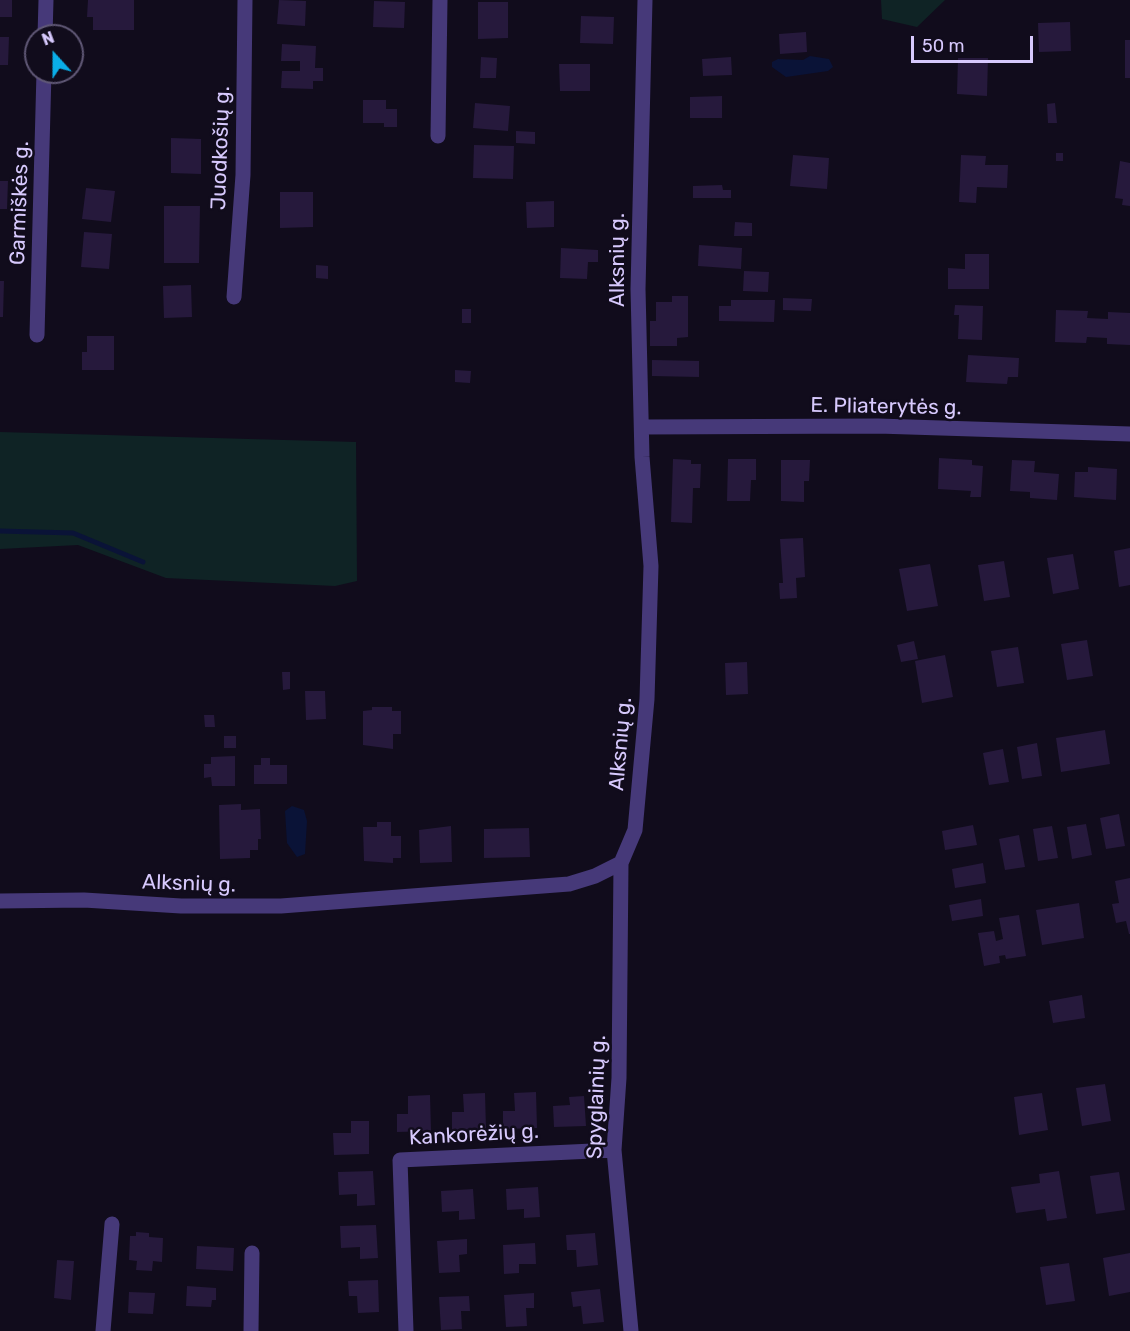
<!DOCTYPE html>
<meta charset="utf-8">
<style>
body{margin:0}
#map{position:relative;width:1130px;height:1331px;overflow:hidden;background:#110c1c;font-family:Rubik,sans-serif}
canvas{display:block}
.north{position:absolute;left:24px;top:24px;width:60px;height:60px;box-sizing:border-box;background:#110c1c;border:2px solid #605876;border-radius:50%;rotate:339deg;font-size:16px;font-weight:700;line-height:24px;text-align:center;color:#d7c9fd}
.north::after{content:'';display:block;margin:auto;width:21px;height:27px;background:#0aaee8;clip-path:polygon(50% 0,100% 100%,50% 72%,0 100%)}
.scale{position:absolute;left:911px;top:36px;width:122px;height:27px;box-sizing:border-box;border:3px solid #d7c9fd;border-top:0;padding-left:8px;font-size:18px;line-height:21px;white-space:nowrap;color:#d7c9fd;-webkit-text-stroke:4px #110c1c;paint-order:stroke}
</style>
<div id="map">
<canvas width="1130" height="1331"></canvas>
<div class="north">N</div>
<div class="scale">50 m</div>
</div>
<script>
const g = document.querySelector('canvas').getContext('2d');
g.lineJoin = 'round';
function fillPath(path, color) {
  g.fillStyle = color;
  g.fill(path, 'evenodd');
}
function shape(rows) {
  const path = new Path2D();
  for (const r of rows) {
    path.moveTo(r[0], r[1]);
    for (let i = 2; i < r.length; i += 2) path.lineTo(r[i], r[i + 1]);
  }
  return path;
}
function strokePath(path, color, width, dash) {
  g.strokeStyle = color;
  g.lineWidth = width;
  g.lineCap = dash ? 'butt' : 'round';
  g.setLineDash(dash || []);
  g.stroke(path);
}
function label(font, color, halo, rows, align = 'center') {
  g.font = font + ' Rubik,sans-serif';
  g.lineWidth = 5;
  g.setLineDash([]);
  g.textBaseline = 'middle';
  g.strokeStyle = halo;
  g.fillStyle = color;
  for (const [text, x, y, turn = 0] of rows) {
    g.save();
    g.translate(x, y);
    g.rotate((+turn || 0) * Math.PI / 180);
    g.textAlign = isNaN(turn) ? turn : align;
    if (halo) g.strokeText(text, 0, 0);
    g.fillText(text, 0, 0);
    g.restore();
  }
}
fillPath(shape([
 [881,0,945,0,917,27,882,19],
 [0,432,356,442,357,581,335,586,166,578,78,545,0,549]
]), '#0f2325');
fillPath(shape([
 [810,56,829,59,833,67,828,71,786,77,772,67,772,62,778,59,803,60],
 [292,806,304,810,307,821,305,854,297,857,287,843,285,811]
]), '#0a1337');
strokePath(shape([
 [0,531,73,533,143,562]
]), '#0a1337', 5);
fillPath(shape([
 [0,0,12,0,12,17,0,17],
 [88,0,134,0,134,30,93,30,93,17,87,17],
 [279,0,306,1,305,26,277,24],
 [374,1,405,2,404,28,373,27],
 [478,2,508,2,508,38,478,39],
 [581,16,614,17,613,44,580,43],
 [1070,22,1071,51,1039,52,1038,23],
 [806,32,807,52,780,54,779,34],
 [0,37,9,37,8,65,0,65],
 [1125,40,1130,40,1130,78,1125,78],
 [282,44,316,46,315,68,323,68,323,81,313,81,313,89,281,88,282,71,300,71,300,61,281,61],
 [481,57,497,58,496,78,480,78],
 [731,57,732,75,703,76,702,59],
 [958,58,988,58,987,96,957,94],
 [559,64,590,64,590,91,560,91],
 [722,96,722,118,690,118,690,97],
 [363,100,386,100,386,109,397,109,397,127,384,127,384,123,363,123],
 [475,103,510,106,508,131,473,128],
 [1055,103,1057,123,1048,123,1047,104],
 [516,131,535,132,535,144,516,143],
 [171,138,201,139,201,174,171,173],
 [474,145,514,146,513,179,473,178],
 [1056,153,1063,153,1063,161,1056,161],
 [793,155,829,158,827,189,790,186],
 [961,155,986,156,985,165,1008,165,1007,188,977,187,976,203,959,202],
 [1120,161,1130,163,1130,206,1122,205,1123,199,1115,198],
 [0,181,8,181,7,209,0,209],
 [722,185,723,190,731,190,731,198,693,198,693,186],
 [86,188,115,191,111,222,82,219],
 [280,192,313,192,313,227,280,228],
 [554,201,554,227,527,228,526,202],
 [164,206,200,206,199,263,164,263],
 [735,222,752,223,752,236,734,236],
 [84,232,112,234,109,269,81,267],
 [699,245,742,248,741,269,698,266],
 [561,248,598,250,598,262,588,262,587,279,560,278],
 [965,254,989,254,989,289,948,289,948,268,965,269],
 [316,265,328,266,328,279,316,278],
 [744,271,769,272,768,292,743,291],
 [0,281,4,281,3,317,0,317],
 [191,285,192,317,164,318,163,286],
 [672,296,688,296,688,337,677,338,677,346,650,346,650,321,656,321,656,302,672,302],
 [783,298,812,299,811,311,783,310],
 [731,300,775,300,774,322,719,321,719,306,731,306],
 [955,305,983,306,982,340,958,339,959,315,954,315],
 [462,309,471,309,471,323,462,323],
 [1056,310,1088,311,1087,318,1108,319,1108,312,1130,313,1130,345,1107,344,1107,338,1087,337,1086,343,1055,342],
 [87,336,114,336,114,370,82,370,82,352,87,352],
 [968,355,1019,358,1018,377,1008,377,1007,384,966,382],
 [652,360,699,361,699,377,652,376],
 [455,370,471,371,470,383,455,382],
 [939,458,972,460,972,465,983,466,981,497,970,497,971,491,938,489],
 [673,459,691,460,691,464,701,464,700,488,693,488,692,523,671,522],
 [728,459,756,459,756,480,751,480,750,501,727,501],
 [781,460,810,460,809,481,804,481,804,502,781,501],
 [1012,460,1035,461,1034,472,1059,474,1057,500,1030,498,1030,492,1010,491],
 [1088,467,1117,469,1116,500,1074,497,1075,472,1088,472],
 [803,538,805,577,796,578,797,598,780,599,779,583,783,583,780,539],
 [1130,548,1130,585,1119,587,1114,551],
 [1073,554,1079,589,1053,594,1047,558],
 [1004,561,1010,597,984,601,978,565],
 [930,564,938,606,907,611,899,569],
 [1087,640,1093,676,1067,680,1061,644],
 [914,641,918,659,901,662,897,645],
 [1018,647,1024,683,997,687,991,651],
 [945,655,953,697,922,703,915,661],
 [747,662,748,694,726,695,725,663],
 [282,672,290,672,290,689,283,690],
 [305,691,325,691,326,719,306,720],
 [372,707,392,707,392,711,401,711,401,734,393,734,393,749,363,745,363,711,372,710],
 [204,715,214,715,215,727,205,727],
 [1105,730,1110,764,1061,772,1056,738],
 [224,736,236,736,236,748,224,748],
 [1037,743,1042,776,1022,779,1017,747],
 [1003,749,1009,782,989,785,983,753],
 [235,756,235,786,212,786,211,777,204,778,204,764,211,764,211,757],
 [261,758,270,758,270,765,287,765,287,784,254,784,254,765,261,765],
 [241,804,241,810,260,809,261,839,258,839,258,850,250,850,250,858,220,859,219,805],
 [1119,814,1125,846,1106,849,1100,818],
 [377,822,391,822,391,836,401,836,401,858,393,858,393,863,364,861,363,827,377,827],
 [1086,824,1092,855,1072,859,1067,827],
 [973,825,977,845,945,850,942,831],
 [451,826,452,862,420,863,419,830],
 [1052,826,1058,858,1038,861,1033,829],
 [529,828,530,857,484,858,484,829],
 [1019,835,1025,867,1005,870,999,839],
 [983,863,986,883,955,888,952,869],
 [1130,878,1130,934,1129,934,1126,921,1116,923,1112,904,1119,903,1115,881],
 [981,899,983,916,952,921,949,905],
 [1079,903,1084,938,1042,945,1036,910],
 [1019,915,1026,956,1006,959,1005,955,999,956,1000,963,984,966,978,933,994,931,996,941,1003,939,999,918],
 [1082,995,1085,1018,1053,1023,1049,1001],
 [1105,1084,1111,1121,1082,1126,1076,1088],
 [536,1092,537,1128,503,1129,503,1111,515,1111,514,1093],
 [485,1093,486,1129,452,1130,452,1112,464,1112,463,1094],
 [1042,1093,1048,1130,1019,1135,1014,1097],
 [430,1095,431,1131,397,1132,397,1114,408,1114,408,1096],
 [584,1096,586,1126,554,1127,553,1106,570,1105,569,1097],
 [351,1121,369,1121,369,1154,334,1155,333,1133,351,1133],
 [373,1171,375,1205,357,1206,357,1194,339,1195,338,1172],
 [1059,1171,1067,1218,1047,1221,1045,1209,1016,1213,1011,1187,1040,1183,1039,1174],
 [1119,1172,1125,1210,1096,1214,1090,1176],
 [538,1187,540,1217,524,1218,524,1209,507,1210,506,1189],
 [473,1189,475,1219,459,1220,459,1211,442,1212,441,1191],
 [376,1225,378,1258,360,1259,360,1247,341,1248,340,1226],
 [136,1232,149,1233,149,1237,163,1238,162,1262,153,1261,152,1271,136,1270,137,1261,129,1260,130,1236,136,1236],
 [595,1233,598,1265,577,1267,576,1250,567,1250,566,1235],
 [467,1239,467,1254,459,1255,460,1272,439,1273,437,1241],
 [535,1243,536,1264,519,1264,519,1273,504,1274,503,1245],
 [197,1246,234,1248,233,1271,196,1269],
 [1130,1253,1130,1292,1109,1296,1103,1258],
 [57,1260,74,1261,71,1300,54,1298],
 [1069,1263,1075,1301,1046,1305,1040,1267],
 [378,1280,379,1312,358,1313,357,1296,349,1296,348,1281],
 [187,1286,216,1288,216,1300,212,1300,211,1307,186,1306],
 [600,1289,604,1322,583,1324,581,1306,573,1307,571,1292],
 [129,1292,155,1293,153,1314,128,1313],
 [534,1293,534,1308,526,1308,527,1326,506,1327,504,1295],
 [469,1296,470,1311,461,1311,462,1329,441,1330,439,1297]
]), '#26193c');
strokePath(shape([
 [45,36,46,0],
 [438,136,440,0],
 [234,297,243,175,245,0],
 [37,335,44,72],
 [642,427,878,426,1130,434],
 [621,863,619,1078,614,1150,631,1331],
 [0,901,84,900,181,906,281,906,569,884,595,876,621,863,635,830,647,699,651,566,642,457,638,289,645,0],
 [103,1331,112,1224],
 [251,1331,252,1253],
 [406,1331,400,1160,614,1150]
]), '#463979', 15);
label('21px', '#d7c9fd', '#110c1c', [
 ["Juodkošių g.",221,148,-88],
 ["Garmiškės g.",20,203,-88],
 ["Alksnių g.",618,260,-90],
 ["E. Pliaterytės g.",886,407,1],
 ["Alksnių g.",621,744,-85],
 ["Alksnių g.",189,884,2],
 ["Spyglainių g.",597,1097,-88],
 ["Kankorėžių g.",474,1135,-3]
]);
</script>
